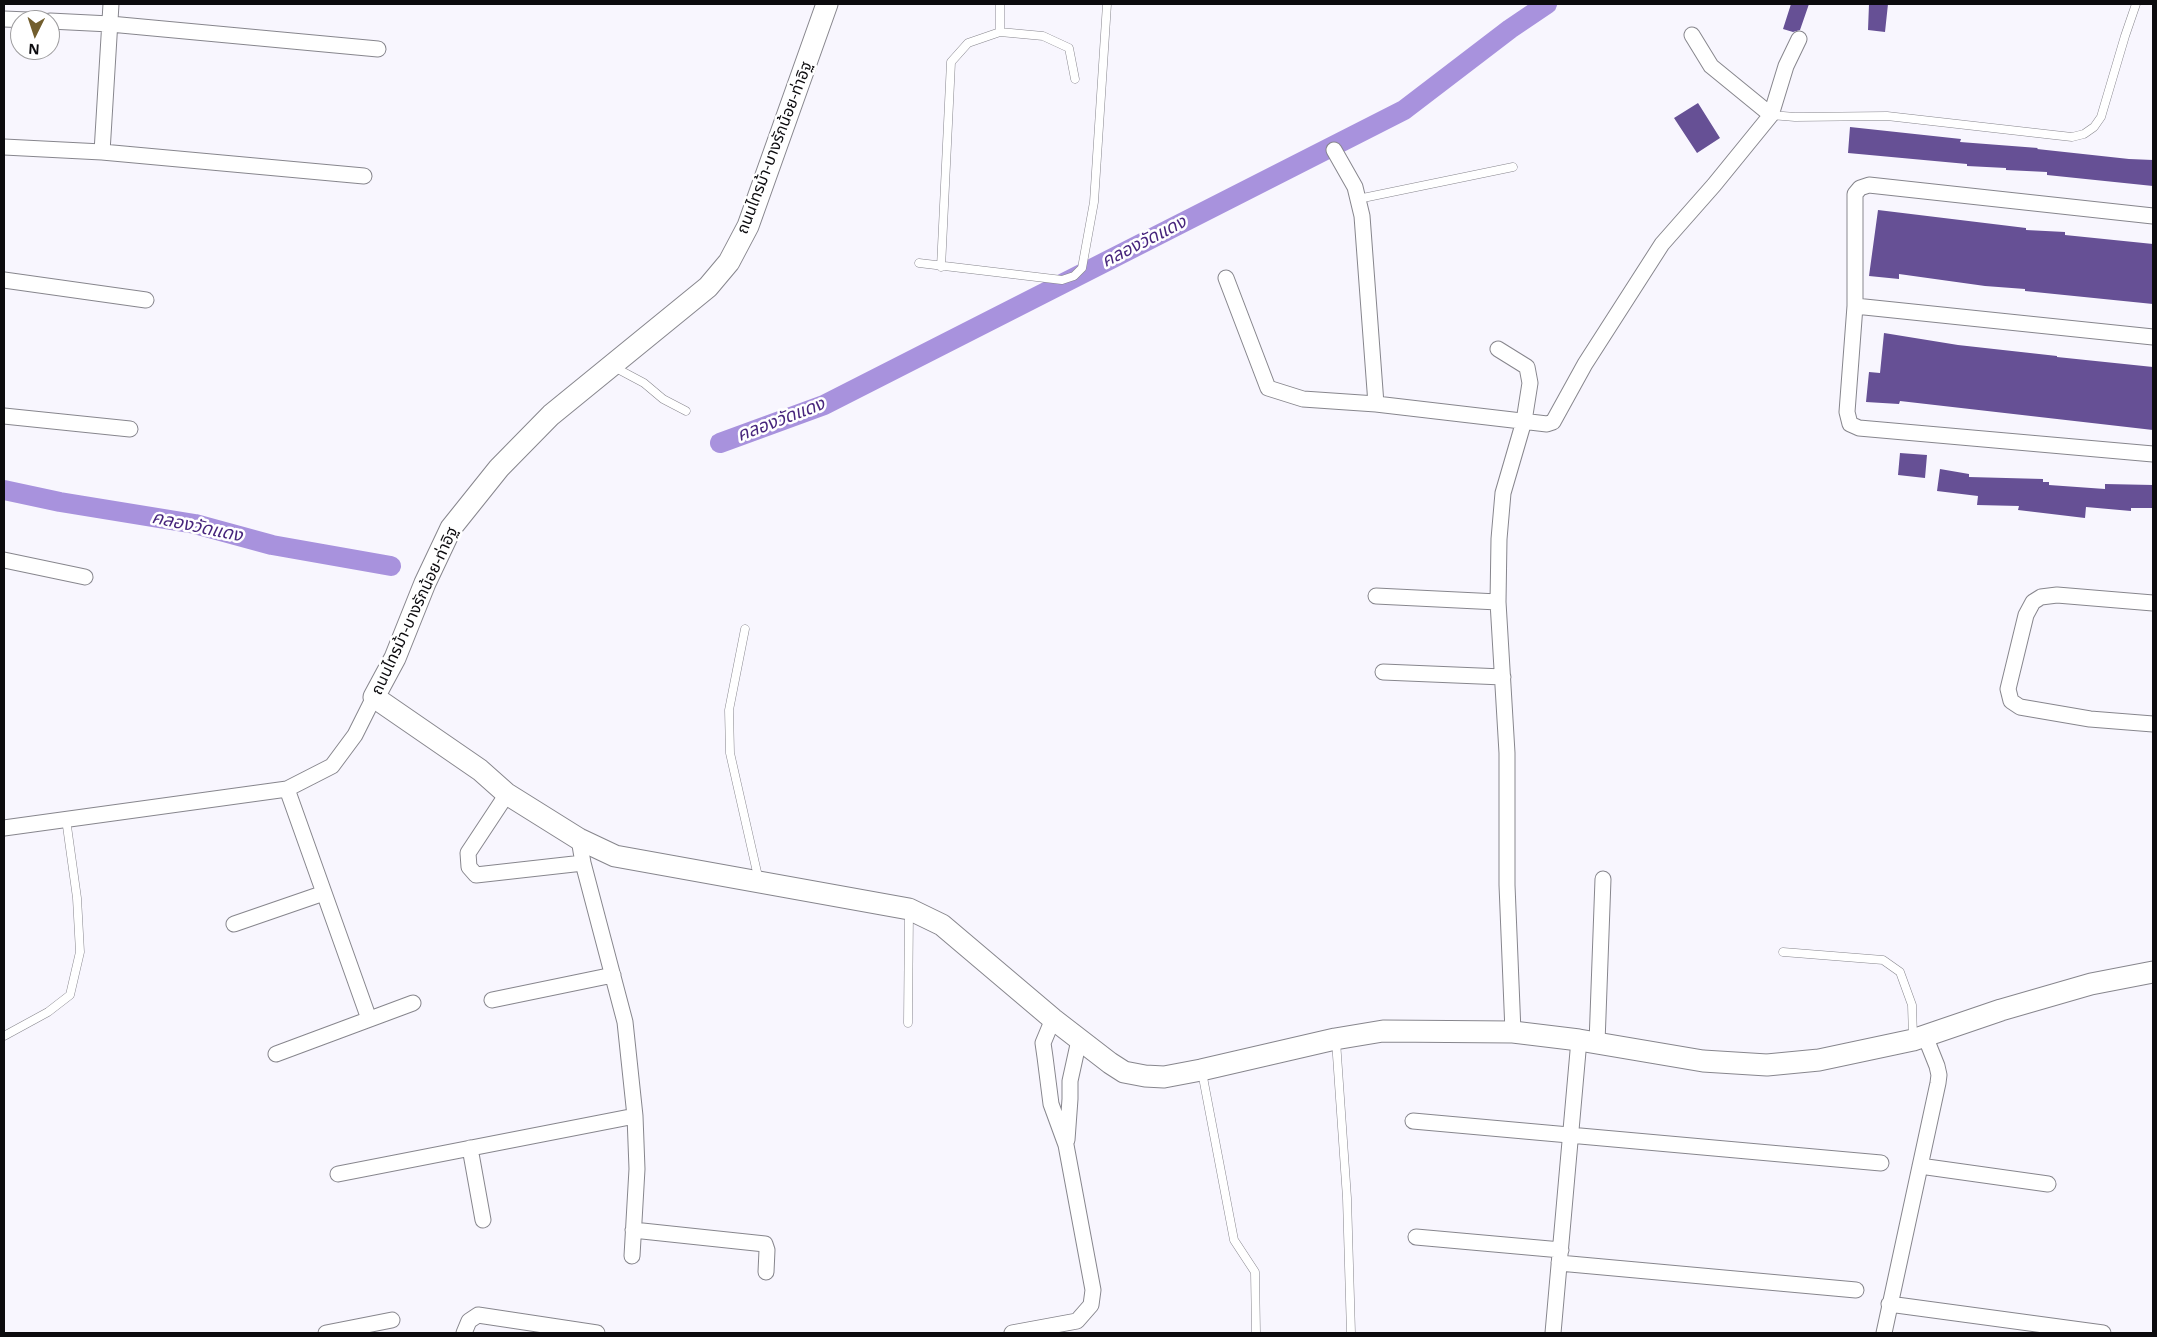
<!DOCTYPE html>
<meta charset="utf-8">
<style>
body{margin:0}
#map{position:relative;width:2157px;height:1337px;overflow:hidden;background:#f8f6fe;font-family:"Open Sans",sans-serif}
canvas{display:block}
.frame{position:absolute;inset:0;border:5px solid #0c0b0e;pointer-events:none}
.north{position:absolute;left:10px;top:10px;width:50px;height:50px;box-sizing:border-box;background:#fff;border:1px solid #9e9d9f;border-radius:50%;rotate:184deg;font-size:14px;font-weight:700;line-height:20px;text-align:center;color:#0c0b0e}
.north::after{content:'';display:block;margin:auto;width:18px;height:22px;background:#725e2d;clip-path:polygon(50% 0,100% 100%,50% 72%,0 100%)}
</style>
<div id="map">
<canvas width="2157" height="1337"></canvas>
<div class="frame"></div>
<div class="north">N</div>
</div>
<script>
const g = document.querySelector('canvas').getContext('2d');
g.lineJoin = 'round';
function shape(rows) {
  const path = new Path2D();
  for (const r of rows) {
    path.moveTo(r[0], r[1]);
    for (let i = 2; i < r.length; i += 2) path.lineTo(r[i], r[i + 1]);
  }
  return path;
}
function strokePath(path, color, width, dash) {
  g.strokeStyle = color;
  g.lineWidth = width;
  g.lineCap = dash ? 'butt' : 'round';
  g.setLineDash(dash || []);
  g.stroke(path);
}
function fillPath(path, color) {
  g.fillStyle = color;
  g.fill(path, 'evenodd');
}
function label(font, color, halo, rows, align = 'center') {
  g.font = font + ' "Open Sans","Noto Sans Thai",sans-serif';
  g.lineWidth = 5;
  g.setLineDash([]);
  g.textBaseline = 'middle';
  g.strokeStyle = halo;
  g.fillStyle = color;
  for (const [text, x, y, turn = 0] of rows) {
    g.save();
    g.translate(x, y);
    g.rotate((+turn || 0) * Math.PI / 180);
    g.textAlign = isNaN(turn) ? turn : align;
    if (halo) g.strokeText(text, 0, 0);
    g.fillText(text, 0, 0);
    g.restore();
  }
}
strokePath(shape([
 [720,443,824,405,1404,110,1510,29,1547,4],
 [4,490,60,502,195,524,272,545,391,566]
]), '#a892dd', 20);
fillPath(shape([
 [1791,4,1809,4,1800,30,1793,32,1783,29],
 [1869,4,1888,4,1885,32,1868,30],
 [1698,103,1720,138,1697,153,1674,118],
 [1850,127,1961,139,1960,142,2038,148,2037,149,2129,159,2153,160,2153,186,2047,175,2047,172,2006,170,2006,168,1967,166,1967,164,1848,153],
 [1878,210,2026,228,2026,230,2065,232,2065,235,2153,244,2153,304,2025,291,2025,289,1985,286,1899,274,1899,279,1869,276],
 [1884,333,1958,345,2057,356,2057,357,2153,367,2153,430,1900,401,1899,404,1866,402,1869,372,1880,373],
 [1900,453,1927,455,1925,478,1898,475],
 [1940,469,1969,474,1969,477,2043,479,2043,482,2049,482,2049,485,2105,489,2105,484,2153,485,2153,508,2131,508,2131,511,2086,507,2085,518,2018,510,2019,506,1977,505,1978,496,1937,491]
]), '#665095');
const lane = shape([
 [1000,32,1043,36,1069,48,1075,79],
 [1771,115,1795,117,1887,116,2054,135,2072,137,2084,134,2094,127,2101,117,2125,36,2136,4],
 [1358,199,1513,167],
 [919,263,1062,280,1074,276,1082,268,1094,202,1107,4],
 [941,267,951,62,968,43,1000,32,1000,4],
 [614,367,644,383,663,399,686,411],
 [745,629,729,710,730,753,759,881],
 [1783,952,1883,960,1900,972,1912,1005,1913,1037],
 [908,1023,909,911],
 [4,1036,48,1012,70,995,80,952,77,898,66,819],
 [1336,1041,1347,1198,1351,1333],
 [1202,1072,1234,1240,1255,1272,1256,1333]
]);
const street = shape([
 [4,19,28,20],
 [50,21,110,24,378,49],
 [1692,35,1711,66,1771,115],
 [4,147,102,152,364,176],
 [1334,150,1355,187,1362,216,1376,404],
 [102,152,111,4],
 [2153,216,1869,185,1860,188,1855,194,1855,306,1847,412,1850,424,1859,428,2153,454],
 [1226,278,1268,388,1303,399,1376,404,1547,424,1553,422,1585,364,1662,244,1714,185,1771,115,1786,66,1799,39],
 [4,280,146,300],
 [1855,306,2153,337],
 [1498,349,1527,367,1530,383,1524,421,1503,493,1499,539,1498,602,1507,753,1507,885,1513,1032],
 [4,416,130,429],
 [4,560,85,577],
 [1376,596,1498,602],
 [2153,603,2057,595,2041,597,2033,602,2026,615,2008,689,2011,701,2020,707,2090,719,2153,724],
 [1383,672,1503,677],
 [287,789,369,1019],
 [507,794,468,853,469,867,476,875,583,863],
 [4,828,287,789,332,766,355,735,374,697],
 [579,839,583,863,625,1022,635,1116,637,1169,632,1256],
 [234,924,324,893],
 [492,1000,613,975],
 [1597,1043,1603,879],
 [276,1054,413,1003],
 [1413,1121,1881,1163],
 [1067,1140,1070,1099,1070,1081,1079,1040],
 [470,1148,483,1220],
 [1920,1166,2048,1184],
 [338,1174,635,1116],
 [633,1230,765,1244,767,1250,766,1272],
 [1416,1237,1561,1250],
 [1559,1263,1856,1290],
 [1889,1304,2103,1333],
 [326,1333,392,1320],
 [464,1333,469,1321,478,1315,597,1333],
 [1012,1333,1077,1321,1091,1305,1093,1290,1066,1145,1051,1104,1045,1057,1043,1043,1053,1019],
 [1553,1333,1579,1040],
 [1884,1333,1938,1083,1939,1075,1937,1066,1925,1036]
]);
const secondary = shape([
 [827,4,748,226,729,262,708,287,551,415,499,468,451,528,425,583,395,658,374,697,480,770,507,794,579,839,615,856,909,909,942,925,1053,1019,1110,1063,1124,1072,1145,1076,1164,1077,1201,1070,1335,1039,1383,1031,1513,1032,1579,1040,1703,1061,1767,1065,1819,1060,1913,1040,2001,1010,2091,984,2153,972]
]);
strokePath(lane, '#87868d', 9);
strokePath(street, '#87868d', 17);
strokePath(secondary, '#87868d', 23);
strokePath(lane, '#fff', 8);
strokePath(street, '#fff', 15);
strokePath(secondary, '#fff', 21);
label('16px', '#0c0b0e', '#fff', [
 ["ถนนไทรม้า-บางรักน้อย-ท่าอิฐ",775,148,-69],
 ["ถนนไทรม้า-บางรักน้อย-ท่าอิฐ",415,611,-65]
]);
label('italic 18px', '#47257c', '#fff', [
 ["คลองวัดแดง",1144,242,-27],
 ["คลองวัดแดง",781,420,-21],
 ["คลองวัดแดง",197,527,12]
]);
</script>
